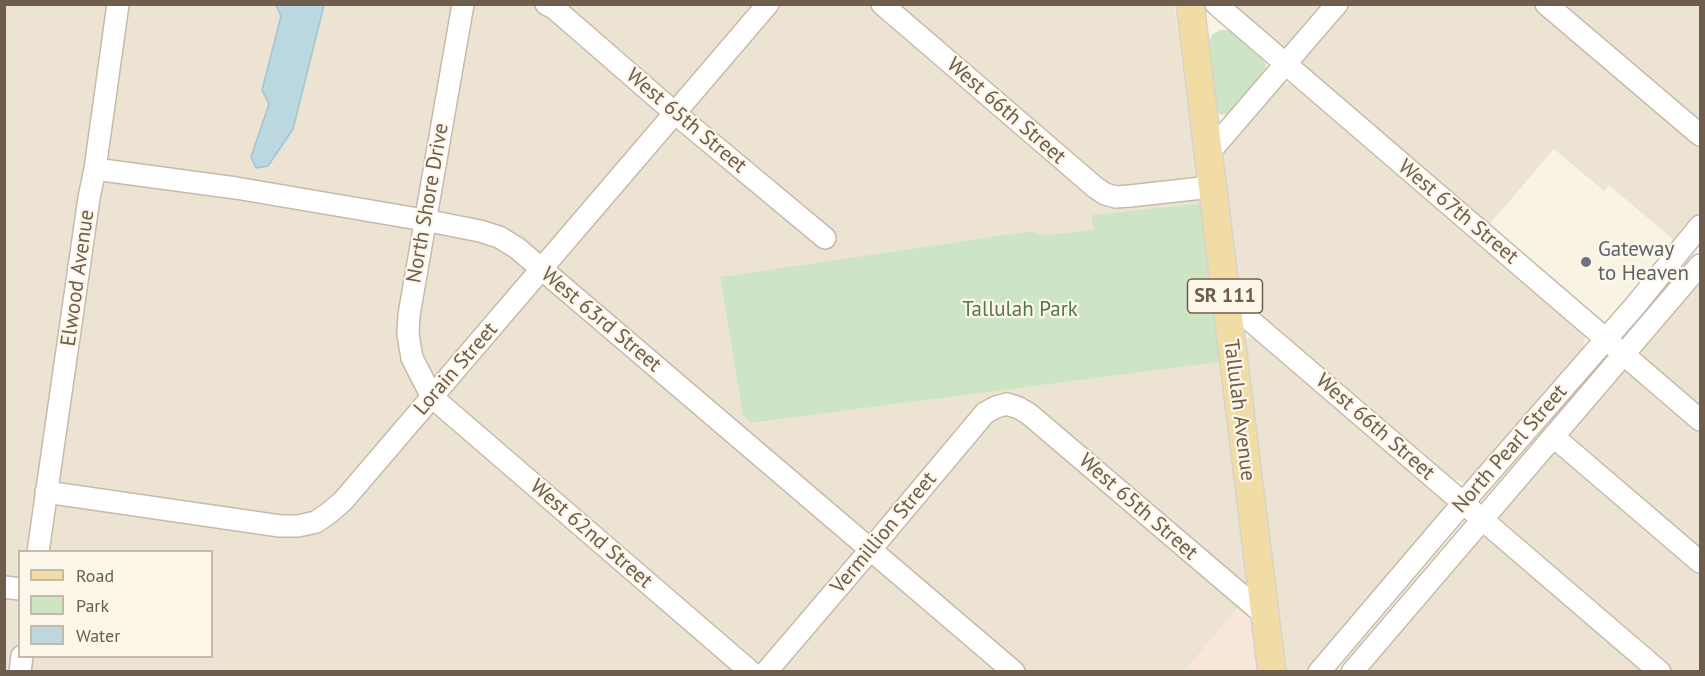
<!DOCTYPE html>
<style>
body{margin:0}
#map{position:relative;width:1705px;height:676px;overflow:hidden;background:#f9f3e4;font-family:"PT Sans",sans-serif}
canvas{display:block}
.frame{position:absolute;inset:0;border:6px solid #6e5d4d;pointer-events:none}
.legend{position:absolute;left:18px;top:550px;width:195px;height:108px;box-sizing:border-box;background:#fdf7ea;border:2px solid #c4b9ab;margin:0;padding:8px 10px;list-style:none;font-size:18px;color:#6e5d4d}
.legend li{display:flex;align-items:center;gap:12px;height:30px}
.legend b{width:30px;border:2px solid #c4b9ab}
</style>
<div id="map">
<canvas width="1705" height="676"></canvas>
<div class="frame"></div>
<ul class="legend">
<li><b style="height:8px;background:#f0dca4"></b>Road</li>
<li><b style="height:16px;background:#cee5c5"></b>Park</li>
<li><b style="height:16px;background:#bbd7e0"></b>Water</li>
</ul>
</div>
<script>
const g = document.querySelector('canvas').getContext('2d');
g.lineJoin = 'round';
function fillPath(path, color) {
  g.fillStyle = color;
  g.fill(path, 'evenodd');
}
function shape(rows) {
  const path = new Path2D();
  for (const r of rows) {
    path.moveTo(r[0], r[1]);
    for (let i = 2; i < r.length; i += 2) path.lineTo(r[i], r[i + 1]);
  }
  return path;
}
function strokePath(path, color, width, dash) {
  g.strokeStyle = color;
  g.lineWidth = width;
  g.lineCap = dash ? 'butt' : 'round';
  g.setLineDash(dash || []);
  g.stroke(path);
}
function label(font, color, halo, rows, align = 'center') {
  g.font = font + ' "PT Sans",sans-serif';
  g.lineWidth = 4.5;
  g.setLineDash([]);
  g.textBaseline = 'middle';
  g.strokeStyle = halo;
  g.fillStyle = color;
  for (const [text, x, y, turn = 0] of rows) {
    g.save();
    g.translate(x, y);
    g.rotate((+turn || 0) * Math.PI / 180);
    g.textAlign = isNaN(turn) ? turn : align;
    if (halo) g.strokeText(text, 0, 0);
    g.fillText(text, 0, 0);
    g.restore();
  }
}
fillPath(shape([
 [4,5,276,5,281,16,262,90,269,104,251,157,293,129,324,5,1174,5,1201,203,1093,215,1094,230,1044,235,1031,231,720,277,743,416,752,423,1220,362,1253,615,1240,605,1184,672,5,671],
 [20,552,212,552,212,656,20,656],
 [1230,5,1326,5,1292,45,1284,47,1278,45],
 [1347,5,1532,5,1700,148,1700,213,1676,242,1609,185,1604,191,1554,149,1489,225,1304,67,1303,61,1304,54],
 [1563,5,1700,5,1700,122],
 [1287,83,1294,85,1580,330,1585,337,1584,347,1473,480,1466,483,1453,480,1240,297,1222,156,1279,86],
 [1700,275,1700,406,1643,357,1641,349],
 [1251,337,1257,339,1442,495,1445,504,1444,510,1308,671,1287,671,1244,340],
 [1624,371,1632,374,1700,433,1700,671,1674,671,1502,524,1499,516,1501,510,1616,374],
 [1485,537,1492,538,1650,671,1373,672,1368,667,1474,540]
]), '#ede3d2');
fillPath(shape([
 [1240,605,1253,615,1260,671,1184,672]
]), '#f8e6d9');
fillPath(shape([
 [1220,30,1229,30,1262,59,1266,64,1265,69,1229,114,1221,115,1215,109,1207,44,1212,35],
 [1201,203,1220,362,751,423,743,416,720,277,1031,231,1044,235,1093,230,1092,215]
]), '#cee5c5');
const water = shape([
 [276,5,324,5,293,129,268,166,256,168,251,157,269,104,262,90,281,16,276,5]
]);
fillPath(water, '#bbd7e0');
strokePath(water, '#a3c4d1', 1.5);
const minor = shape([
 [463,4,409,315,408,334,412,358,432,397,751,672],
 [546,4,554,8,676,114,825,238],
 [882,4,1096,188,1105,194,1116,197,1130,196,1211,187],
 [1216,4,1700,420],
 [1546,4,1700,135],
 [1208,154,1337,4],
 [95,169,236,188,424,220,480,231,499,237,517,248,1014,672],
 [1226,302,1244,315,1660,672],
 [1554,437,1700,562],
 [46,492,280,526,298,526,316,522,329,513,343,501,768,4],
 [38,552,89,198,95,169,118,4],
 [4,587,20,589],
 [20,672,22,656],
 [766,672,871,549,985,413,996,407,1007,404,1019,408,1029,414,1266,616],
 [1319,672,1463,503,1634,307,1700,226],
 [1352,672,1700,265]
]);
const major = shape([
 [1190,4,1272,672]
]);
strokePath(minor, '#c6baaa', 24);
strokePath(major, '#d6d2cd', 30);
strokePath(minor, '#fff', 21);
strokePath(major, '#f0dca4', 27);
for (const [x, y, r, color] of [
 [1586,262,6,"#6b7280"]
]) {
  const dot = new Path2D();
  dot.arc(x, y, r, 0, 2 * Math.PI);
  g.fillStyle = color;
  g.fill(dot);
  strokePath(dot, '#fdf7ea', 2);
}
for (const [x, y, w] of [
 [1225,296,75]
]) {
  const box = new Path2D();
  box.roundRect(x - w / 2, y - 17, w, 34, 4.5);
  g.fillStyle = '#fdf7ea';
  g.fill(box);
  strokePath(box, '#6e5d4d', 1.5);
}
label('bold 20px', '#6e5d4d', null, [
 ["SR 111",1225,296]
]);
label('21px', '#6e5d4d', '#fdf7ea', [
 ["West 66th Street",1006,111,41],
 ["West 65th Street",686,121,40],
 ["North Shore Drive",428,203,-80],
 ["West 67th Street",1458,212,40],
 ["Elwood Avenue",78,278,-82],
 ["West 63rd Street",601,320,40],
 ["Lorain Street",456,369,-49],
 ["Tallulah Avenue",1239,410,83],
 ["West 66th Street",1375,427,41],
 ["North Pearl Street",1510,449,-49],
 ["West 65th Street",1138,507,41],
 ["Vermillion Street",884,533,-50],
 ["West 62nd Street",591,534,41]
]);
label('21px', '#5b616d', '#fdf7ea', [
 ["Gateway",1598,250],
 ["to Heaven",1598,274]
], 'left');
label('21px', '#53794a', '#fdf7ea', [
 ["Tallulah Park",1020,310]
]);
</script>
